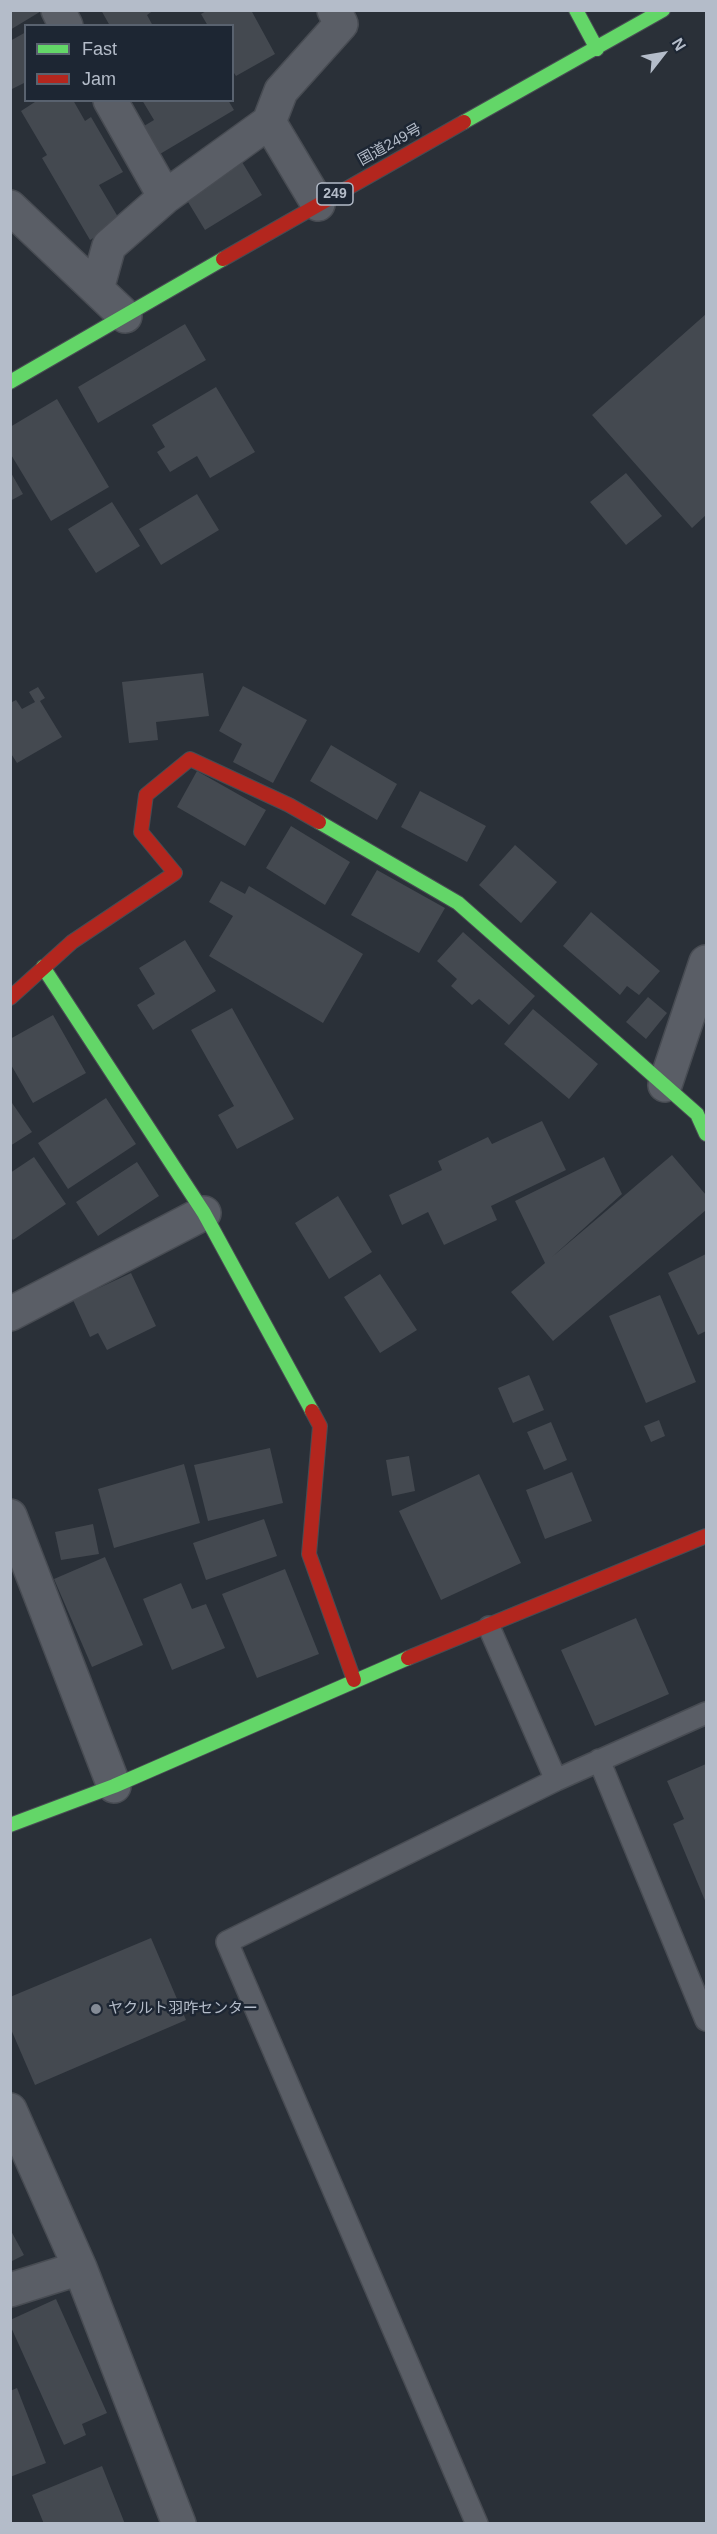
<!DOCTYPE html>
<meta charset="utf-8">
<style>
body{margin:0}
#map{position:relative;width:717px;height:2534px;overflow:hidden;background:#2a3038;font-family:Helvetica,sans-serif}
canvas{display:block}
.frame{position:absolute;inset:0;border:12px solid #b4bcc9;pointer-events:none}
.legend{position:absolute;left:24px;top:24px;width:210px;height:78px;box-sizing:border-box;background:#1d2633;border:2px solid #59626f;margin:0;padding:8px 10px;list-style:none;font-size:18px;color:#b4bcc9}
.legend li{display:flex;align-items:center;gap:12px;height:30px}
.legend b{width:30px;border:2px solid #59626f}
.north{position:absolute;left:633px;top:24px;width:60px;height:60px;-webkit-text-stroke:4px #1d2633;paint-order:stroke;rotate:59deg;font-size:16px;font-weight:700;line-height:24px;text-align:center;color:#b4bcc9}
.north::after{content:'';display:block;margin:auto;width:21px;height:27px;background:#b4bcc9;clip-path:polygon(50% 0,100% 100%,50% 72%,0 100%)}
</style>
<div id="map">
<canvas width="717" height="2534"></canvas>
<div class="frame"></div>
<ul class="legend">
<li><b style="height:8px;background:#63d668"></b>Fast</li>
<li><b style="height:8px;background:#b3261e"></b>Jam</li>
</ul>
<div class="north">N</div>
</div>
<script>
const g = document.querySelector('canvas').getContext('2d');
g.lineJoin = 'round';
function fillPath(path, color) {
  g.fillStyle = color;
  g.fill(path, 'evenodd');
}
function shape(rows) {
  const path = new Path2D();
  for (const r of rows) {
    path.moveTo(r[0], r[1]);
    for (let i = 2; i < r.length; i += 2) path.lineTo(r[i], r[i + 1]);
  }
  return path;
}
function strokePath(path, color, width, dash) {
  g.strokeStyle = color;
  g.lineWidth = width;
  g.lineCap = dash ? 'butt' : 'round';
  g.setLineDash(dash || []);
  g.stroke(path);
}
function label(font, color, halo, rows, align = 'center') {
  g.font = font + ' Helvetica,"Noto Sans JP",sans-serif';
  g.lineWidth = 5;
  g.setLineDash([]);
  g.textBaseline = 'middle';
  g.strokeStyle = halo;
  g.fillStyle = color;
  for (const [text, x, y, turn = 0] of rows) {
    g.save();
    g.translate(x, y);
    g.rotate((+turn || 0) * Math.PI / 180);
    g.textAlign = isNaN(turn) ? turn : align;
    if (halo) g.strokeText(text, 0, 0);
    g.fillText(text, 0, 0);
    g.restore();
  }
}
fillPath(shape([
 [10,10,43,10,10,30],
 [101,10,154,10,147,15,153,26,110,26],
 [208,10,251,10,275,54,236,76,232,70,232,26,208,26,201,14],
 [26,32,26,82,10,90,10,41],
 [38,100,73,100,85,121,91,117,123,172,99,185,121,222,90,240,42,158,47,155,21,111],
 [142,100,228,100,234,110,160,154,144,126,154,120],
 [239,157,262,195,205,230,185,197],
 [706,314,706,515,692,528,592,415],
 [185,324,206,360,98,423,78,387],
 [216,387,255,452,210,478,197,456,170,472,157,452,165,447,152,425],
 [57,399,109,487,51,521,10,453,10,427],
 [10,471,23,494,10,501],
 [626,473,662,516,626,545,590,502],
 [197,494,219,530,161,565,139,529],
 [112,502,140,546,96,573,68,529],
 [203,673,209,716,156,722,158,740,129,743,122,682],
 [243,686,307,720,273,783,233,762,242,744,219,731],
 [38,687,45,698,40,701,62,737,17,763,10,752,10,703,16,700,22,709,35,702,29,692],
 [331,745,397,784,377,820,310,781],
 [197,771,266,810,245,846,177,807],
 [420,791,486,826,467,862,401,827],
 [291,826,350,862,325,905,266,868],
 [515,845,557,882,521,923,479,885],
 [377,870,445,908,419,953,351,915],
 [221,881,245,894,249,886,363,954,323,1023,209,956,233,916,209,902],
 [591,912,660,971,639,995,627,986,620,995,563,946],
 [463,932,535,996,509,1025,479,999,472,1005,451,986,457,979,437,961],
 [185,940,216,991,153,1030,137,1005,155,994,139,968],
 [648,997,667,1013,646,1039,626,1022],
 [232,1008,294,1119,237,1149,218,1115,234,1106,191,1030],
 [533,1009,598,1064,569,1099,504,1044],
 [53,1015,86,1073,33,1103,10,1063,10,1039],
 [106,1098,136,1144,68,1189,38,1143],
 [10,1100,32,1132,10,1146],
 [542,1121,566,1170,491,1206,497,1220,444,1245,428,1212,402,1225,389,1195,442,1170,438,1161,488,1137,492,1144],
 [672,1155,706,1195,706,1210,553,1341,511,1292,545,1263,515,1201,604,1157,622,1194,552,1257],
 [34,1157,66,1204,13,1240,10,1236,10,1173],
 [137,1162,159,1196,98,1236,76,1202],
 [338,1196,372,1252,329,1279,295,1223],
 [706,1254,706,1331,698,1335,668,1273],
 [131,1273,156,1326,107,1350,98,1333,90,1337,73,1300],
 [380,1274,417,1330,380,1353,344,1297],
 [660,1295,696,1382,646,1403,609,1316],
 [529,1375,544,1410,513,1423,498,1388],
 [659,1420,665,1436,651,1442,644,1426],
 [551,1422,567,1460,544,1470,527,1432],
 [270,1448,283,1503,208,1521,194,1465],
 [409,1456,415,1491,392,1496,386,1460],
 [184,1464,200,1523,114,1548,98,1489],
 [572,1472,592,1521,545,1539,526,1490],
 [479,1474,521,1563,441,1600,399,1511],
 [264,1519,277,1556,206,1580,193,1543],
 [93,1524,99,1554,61,1560,55,1532],
 [105,1557,143,1645,92,1667,54,1579],
 [285,1569,319,1654,257,1678,222,1594],
 [181,1583,192,1609,206,1604,225,1648,172,1670,143,1599],
 [636,1618,669,1694,595,1726,561,1650],
 [706,1764,706,1903,673,1824,684,1819,667,1781],
 [151,1938,186,2020,35,2085,10,2027,10,1997],
 [10,2229,24,2255,10,2262],
 [56,2299,107,2413,82,2424,86,2435,64,2445,10,2325,10,2320],
 [17,2388,46,2463,10,2477,10,2391],
 [102,2466,125,2524,44,2524,32,2495]
]), '#444950');
const lane = shape([
 [489,1627,556,1780],
 [599,1760,706,2020],
 [477,2524,227,1942,556,1780,706,1713]
]);
const street = shape([
 [58,10,66,26],
 [110,100,165,197,269,122,281,91,341,24,334,10],
 [269,122,318,204],
 [10,207,125,316],
 [97,289,109,246,165,197],
 [665,1085,706,962],
 [10,1314,204,1213],
 [10,1516,114,1786],
 [10,2110,80,2268,179,2524],
 [10,2290,80,2268]
]);
const fast = shape([
 [576,10,597,49],
 [464,122,663,10],
 [10,382,223,259],
 [319,822,458,903,697,1114,706,1134],
 [43,967,204,1213,312,1411],
 [10,1825,114,1786,408,1658]
]);
const jam = shape([
 [223,259,464,122],
 [10,998,72,942,175,873,141,832,146,795,190,759,289,805,319,822],
 [312,1411,320,1426,309,1554,354,1680],
 [408,1658,706,1536]
]);
strokePath(lane, '#484c53', 24);
strokePath(street, '#484c53', 36);
strokePath(fast, '#484c53', 16);
strokePath(jam, '#484c53', 16);
strokePath(lane, '#5a5e66', 21);
strokePath(street, '#5a5e66', 33);
strokePath(fast, '#63d668', 14);
strokePath(jam, '#b3261e', 14);
for (const [x, y, r, color] of [
 [96,2009,6,"#848b96"]
]) {
  const dot = new Path2D();
  dot.arc(x, y, r, 0, 2 * Math.PI);
  g.fillStyle = color;
  g.fill(dot);
  strokePath(dot, '#1d2633', 2);
}
for (const [x, y, w] of [
 [335,194,36]
]) {
  const box = new Path2D();
  box.roundRect(x - w / 2, y - 11, w, 22, 4.5);
  g.fillStyle = '#1d2633';
  g.fill(box);
  strokePath(box, '#b4bcc9', 1.5);
}
label('bold 14px', '#b4bcc9', null, [
 ["249",335,194]
]);
label('15px', '#b4bcc9', '#1d2633', [
 ["国道249号",390,145,-29]
]);
label('15px', '#b4bcc9', '#1d2633', [
 ["ヤクルト羽咋センター",108,2009]
], 'left');
</script>
